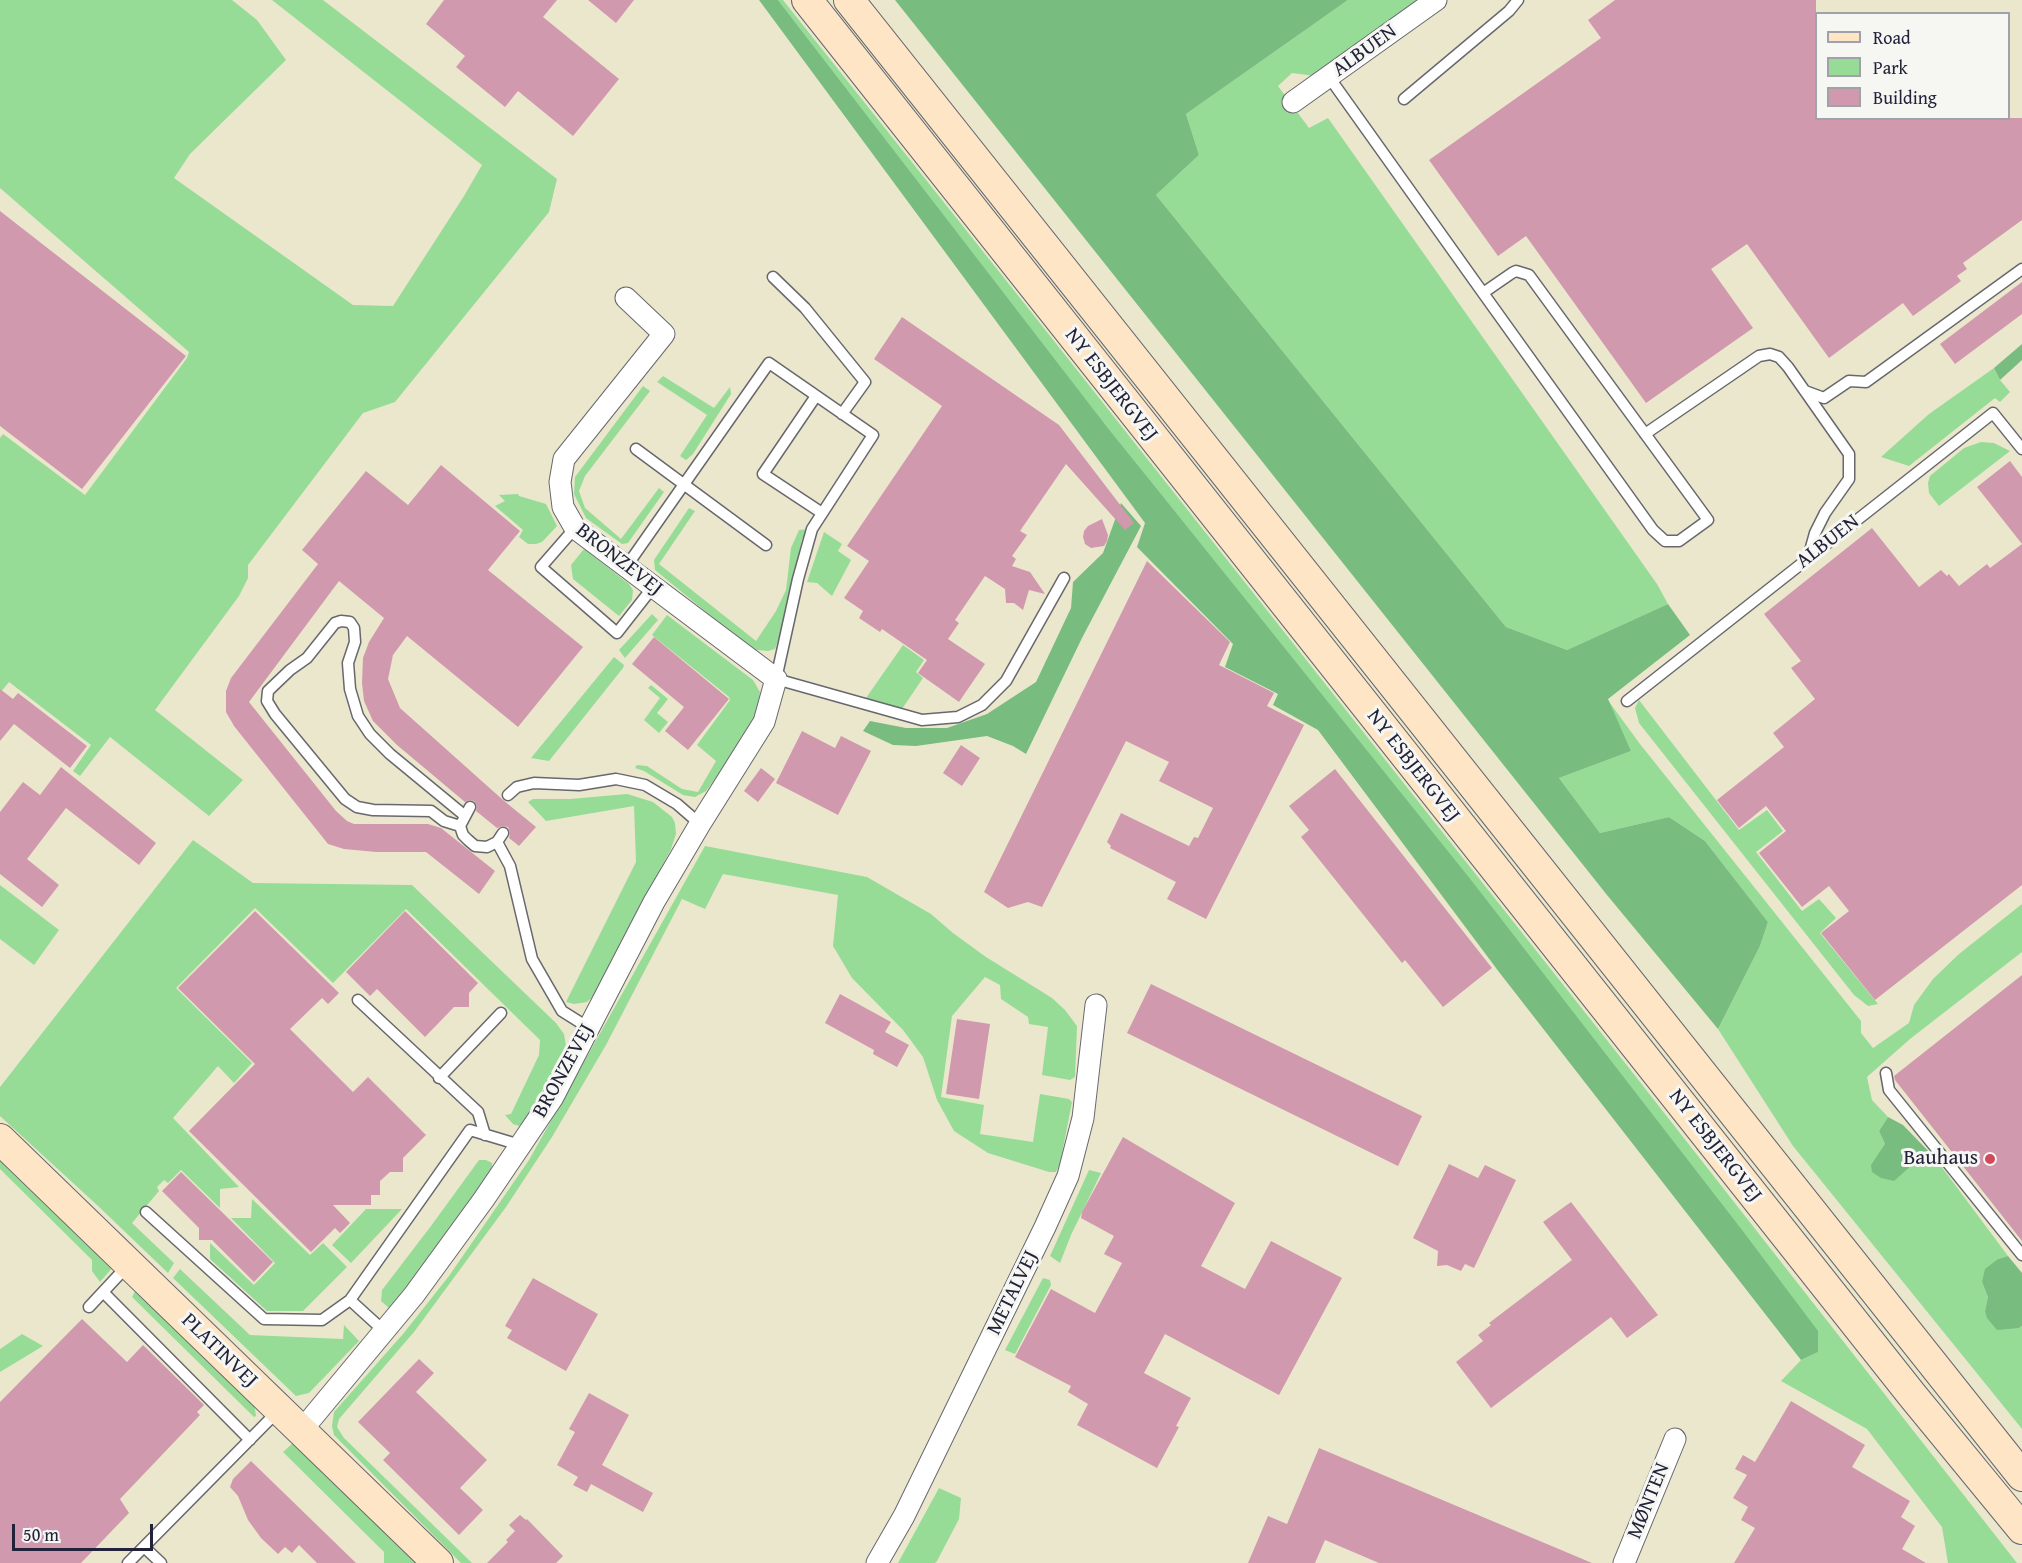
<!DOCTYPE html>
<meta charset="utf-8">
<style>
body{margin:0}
#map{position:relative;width:2022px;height:1563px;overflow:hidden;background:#ebe7cd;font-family:"Gentium Book Plus",serif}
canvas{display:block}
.legend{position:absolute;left:1815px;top:12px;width:195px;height:108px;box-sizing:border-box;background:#f6f6f2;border:2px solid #a1a1a9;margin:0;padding:8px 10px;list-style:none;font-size:18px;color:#22223b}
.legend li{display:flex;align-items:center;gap:12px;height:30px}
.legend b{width:30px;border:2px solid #a1a1a9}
.scale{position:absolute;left:12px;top:1524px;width:141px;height:27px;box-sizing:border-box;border:3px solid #22223b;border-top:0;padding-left:8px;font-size:18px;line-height:21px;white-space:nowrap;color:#22223b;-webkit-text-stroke:4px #f6f6f2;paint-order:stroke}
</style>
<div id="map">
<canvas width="2022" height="1563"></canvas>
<ul class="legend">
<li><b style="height:8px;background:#fee5c5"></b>Road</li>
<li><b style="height:16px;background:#96dc96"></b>Park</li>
<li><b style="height:16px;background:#d199ae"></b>Building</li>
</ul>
<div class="scale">50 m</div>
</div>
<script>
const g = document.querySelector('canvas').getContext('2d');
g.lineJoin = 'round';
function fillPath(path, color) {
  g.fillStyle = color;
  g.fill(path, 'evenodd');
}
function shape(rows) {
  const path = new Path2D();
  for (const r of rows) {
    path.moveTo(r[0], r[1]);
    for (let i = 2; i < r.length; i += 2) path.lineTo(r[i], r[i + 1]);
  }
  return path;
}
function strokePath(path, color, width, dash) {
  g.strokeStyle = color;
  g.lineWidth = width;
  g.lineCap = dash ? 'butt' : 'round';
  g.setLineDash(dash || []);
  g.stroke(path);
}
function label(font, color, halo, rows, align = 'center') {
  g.font = font + ' "Gentium Book Plus",serif';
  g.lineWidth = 6;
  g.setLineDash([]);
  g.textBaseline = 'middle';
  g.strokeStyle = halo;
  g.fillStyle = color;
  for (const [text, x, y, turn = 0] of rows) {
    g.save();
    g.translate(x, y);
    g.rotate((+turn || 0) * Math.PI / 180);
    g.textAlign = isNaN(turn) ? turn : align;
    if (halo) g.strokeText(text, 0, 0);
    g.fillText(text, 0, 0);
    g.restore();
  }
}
fillPath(shape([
 [0,0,232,0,257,20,286,60,190,154,174,178,353,305,393,306,464,196,482,165,272,0,323,0,557,179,549,212,395,402,363,413,248,565,248,578,239,596,155,710,243,780,209,816,110,737,80,776,73,771,91,745,9,682,0,693,0,438,3,434,85,495,187,358,189,352,0,188],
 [778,0,783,0,1024,303,1629,1068,2017,1563,1948,1563,1942,1527,1867,1429,1781,1381,1801,1360,1818,1352],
 [1348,0,1422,0,1315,76,1292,73,1278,86,1309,128,1328,118,1657,584,1668,604,1567,650,1506,627,1156,195,1199,155,1186,114],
 [1994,368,2000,380,2010,392,2000,402,1995,398,1909,466,1881,457,1929,414],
 [663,376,714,408,730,387,731,394,693,454,686,460,680,456,707,415,657,382],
 [643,386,650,391,585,476,579,491,585,508,621,539,659,488,664,492,628,543,622,544,586,518,574,494,575,477],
 [1981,442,1994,443,2010,451,1939,506,1929,493,1928,483,1930,476,1964,448],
 [518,494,519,496,546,504,557,526,542,542,536,544,528,544,519,537,523,530,495,506,505,501,499,495],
 [689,508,695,511,659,564,756,641,776,611,786,590,791,548,799,530,812,529,802,539,782,630,775,649,768,651,756,650,740,640,655,570,654,560],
 [824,532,842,544,838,551,851,560,832,596,817,583,807,582],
 [584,549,629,584,633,590,632,600,619,616,573,579,571,565],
 [652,614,658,620,625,658,619,650],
 [667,615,753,680,760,692,759,702,753,719,724,767,706,791,695,797,683,795,644,771,635,768,637,765,647,766,682,789,698,792,716,761,697,745,730,700,729,697,652,635],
 [903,645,924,660,916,672,923,678,902,709,887,707,866,698],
 [614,657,624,665,623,668,549,761,531,758],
 [651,685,668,699,657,713,668,722,659,733,644,720,660,698,648,688],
 [1607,699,1640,744,1861,1021,1861,1033,1873,1048,1909,1023,1914,1005,1933,979,1959,954,2022,904,2022,952,1910,1039,1867,1077,1872,1100,1888,1117,1879,1131,1885,1144,1894,1180,1911,1166,1935,1158,2008,1256,1998,1259,1982,1282,1988,1297,1985,1311,2019,1328,2022,1326,2022,1429,1793,1146,1718,1029,1760,946,1768,922,1705,841,1669,817,1600,833,1559,778,1631,751],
 [1639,700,1739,830,1767,810,1783,831,1756,852,1802,911,1819,899,1836,918,1820,933,1878,1004,1868,1006,1854,995,1639,723,1635,708],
 [627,794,653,802,672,817,675,823,676,834,671,849,593,996,587,1002,574,1004,566,1002,636,862,634,806,546,821,528,802,533,799,570,799],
 [193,840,253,883,412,885,556,1023,564,1034,566,1046,547,1082,523,1124,519,1126,513,1124,505,1115,511,1114,539,1055,540,1040,406,909,333,983,255,908,176,988,252,1063,234,1083,218,1066,173,1118,239,1187,220,1189,220,1208,181,1170,168,1183,164,1180,157,1187,159,1191,132,1223,174,1263,168,1273,97,1205,0,1116,0,1087],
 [705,846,867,877,931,914,953,933,986,957,1052,998,1065,1010,1077,1026,1075,1077,1070,1080,1042,1075,1048,1027,1029,1024,1028,1017,1001,999,1000,985,985,977,952,1016,941,1097,984,1105,980,1134,1033,1142,1040,1094,1069,1099,1072,1102,1060,1164,1056,1172,1049,1172,988,1153,954,1131,937,1100,923,1057,903,1030,852,978,833,946,838,895,723,874,705,909,682,899,606,1045,552,1137,506,1207,414,1332,339,1419,337,1427,344,1438,472,1563,461,1563,334,1435,332,1426,334,1412,403,1334,449,1276,529,1160],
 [0,885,59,930,34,965,0,939],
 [0,1154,113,1267,100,1282,92,1271,92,1260,0,1169],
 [479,1160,486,1160,492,1163,492,1172,439,1247,389,1308,381,1301,382,1290,431,1226],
 [1089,1170,1101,1173,1071,1235,1060,1263,1050,1256],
 [252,1199,310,1255,323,1243,347,1267,303,1311,267,1311,210,1259,210,1243,254,1285,275,1263,231,1218,251,1218],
 [366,1209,402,1209,351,1263,332,1245],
 [180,1269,250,1335,343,1339,344,1325,359,1341,309,1393,296,1396,173,1278],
 [1043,1278,1050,1280,1051,1285,1015,1354,1005,1350],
 [135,1291,142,1292,254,1402,256,1416,254,1417,132,1297],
 [22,1334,43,1346,0,1372,0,1349],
 [293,1443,417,1563,384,1563,384,1552,283,1452],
 [939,1488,961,1498,959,1519,937,1561,935,1563,898,1563]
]), '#96dc96');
fillPath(shape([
 [759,0,778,0,1107,427,1471,880,1742,1230,1818,1331,1818,1352,1801,1360,1499,972,1318,730,1273,705,1278,694,1225,667,1233,644,1137,547,1145,523],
 [895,0,1348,0,1186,114,1199,155,1156,195,1506,627,1567,650,1668,604,1690,635,1608,699,1631,751,1559,778,1600,833,1669,817,1705,841,1768,922,1760,946,1718,1029,1607,895],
 [2022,344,2022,360,2000,380,1994,368],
 [1121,503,1141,526,1082,638,1026,754,1013,746,987,736,916,746,893,745,863,731,870,721,906,728,947,728,987,714,1036,682,1071,608,1073,582,1103,553],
 [1888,1117,1903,1125,1935,1158,1911,1166,1894,1181,1881,1178,1872,1172,1871,1165,1885,1144,1879,1131],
 [2008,1256,2022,1273,2022,1326,2019,1328,1997,1330,1987,1318,1985,1311,1988,1297,1982,1282,1985,1269,1998,1259]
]), '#78bc7f');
fillPath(shape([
 [444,0,557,0,543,17,619,79,573,136,518,91,505,107,456,67,465,56,426,24],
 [588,0,634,0,616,23],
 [1615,0,1816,0,1816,118,2022,118,2022,220,1963,263,1967,269,1957,276,1961,281,1913,316,1903,303,1829,358,1747,244,1711,269,1753,328,1646,403,1526,236,1498,256,1429,160,1601,38,1588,20],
 [0,211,186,356,82,489,0,426],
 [2022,282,2022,314,1955,364,1940,344],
 [902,317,1059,425,1134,523,1125,530,1066,464,1020,531,1027,535,1012,556,1016,559,1012,566,1030,572,1045,594,1029,590,1023,610,1014,603,1006,603,1005,589,985,576,955,620,959,623,948,639,985,664,959,702,918,673,927,660,882,629,880,632,859,618,863,611,844,598,869,561,847,546,942,406,874,359],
 [2010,461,2022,477,2022,885,1875,1000,1821,933,1849,911,1829,886,1802,907,1759,853,1786,831,1766,806,1739,828,1717,800,1784,747,1773,733,1815,699,1791,668,1801,661,1764,614,1872,528,1919,587,1941,570,1947,576,1949,574,1959,586,1987,564,1990,568,2022,544,1977,487],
 [441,465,520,531,488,570,583,647,518,727,407,636,393,655,388,679,400,708,503,800,536,827,519,846,509,838,510,833,508,827,503,826,497,828,476,811,477,806,474,801,469,800,465,802,397,745,373,721,364,701,362,683,363,658,369,642,384,618,339,581,249,702,336,811,347,821,354,824,428,824,441,828,495,871,479,894,426,852,376,852,344,849,328,844,234,726,226,712,226,691,231,678,318,564,302,550,366,471,408,505],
 [1102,519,1108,535,1107,541,1104,546,1091,548,1085,544,1083,537,1084,531,1088,526],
 [1147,561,1230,642,1219,665,1274,693,1267,706,1304,725,1206,919,1167,899,1176,882,1110,848,1111,846,1107,842,1121,813,1189,846,1194,837,1198,838,1213,808,1159,781,1169,762,1126,741,1042,907,1028,902,1008,908,984,892],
 [654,637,729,699,688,750,665,731,684,707,632,664],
 [0,689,13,699,18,693,87,746,70,768,14,724,0,741],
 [802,731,835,748,841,736,871,751,838,815,776,783],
 [961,745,980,758,962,786,943,773],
 [61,767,156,843,139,865,66,808,27,859,59,885,42,907,0,874,0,812,23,782,40,795],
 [761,768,775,779,758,802,744,791],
 [1335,769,1492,968,1443,1007,1405,960,1402,963,1301,837,1309,830,1289,806],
 [255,911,339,993,328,1004,322,998,290,1029,353,1092,368,1077,426,1135,403,1158,403,1172,390,1172,380,1181,380,1195,371,1195,371,1205,333,1205,350,1223,340,1233,335,1228,311,1252,189,1131,255,1064,178,988],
 [405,911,478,983,469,993,469,1007,454,1007,425,1037,377,989,370,996,346,972],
 [2022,975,2022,1241,1895,1080,1894,1076],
 [1151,984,1422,1116,1398,1166,1127,1033],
 [840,994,891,1022,885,1032,909,1045,897,1067,873,1054,874,1050,825,1023],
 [957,1019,990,1024,979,1099,946,1094],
 [1123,1137,1235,1203,1201,1266,1245,1289,1271,1241,1342,1278,1279,1395,1165,1334,1144,1373,1191,1398,1176,1426,1179,1427,1157,1468,1077,1425,1088,1404,1068,1392,1071,1386,1015,1357,1051,1289,1095,1313,1122,1263,1104,1254,1114,1236,1081,1218,1082,1212],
 [1449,1164,1478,1178,1485,1165,1516,1180,1474,1268,1465,1264,1461,1271,1447,1265,1437,1266,1438,1251,1413,1238],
 [181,1172,273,1262,254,1282,212,1240,199,1240,199,1228,162,1191],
 [1571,1202,1658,1315,1627,1338,1611,1317,1491,1408,1456,1362,1483,1341,1478,1335,1491,1325,1489,1323,1572,1260,1543,1222],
 [533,1278,598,1314,566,1371,507,1338,512,1330,505,1326],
 [82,1319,127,1362,143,1345,204,1405,197,1412,200,1415,120,1499,129,1513,81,1563,0,1563,0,1402],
 [419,1359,434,1373,416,1392,487,1460,460,1488,483,1510,459,1535,383,1460,390,1453,358,1422],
 [589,1393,629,1415,602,1465,653,1493,643,1512,591,1484,587,1492,573,1485,578,1477,557,1465,575,1432,569,1429],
 [1791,1401,1865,1445,1852,1467,1910,1501,1901,1517,1915,1526,1902,1549,1926,1563,1734,1563,1755,1528,1741,1520,1748,1507,1733,1498,1747,1475,1735,1469,1743,1455,1755,1462],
 [1319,1448,1592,1563,1379,1563,1325,1540,1315,1563,1248,1563,1268,1516,1287,1524],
 [251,1461,356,1563,317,1563,299,1545,292,1553,285,1547,278,1554,261,1538,248,1520,238,1496,230,1487,233,1479],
 [520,1515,526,1520,527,1519,563,1556,556,1563,487,1563,508,1542,506,1540,515,1531,509,1525]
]), '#d199ae');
const lane = shape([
 [1329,77,1483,293,1653,530,1665,541,1679,541,1708,520,1529,275,1516,271,1512,273,1483,293],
 [1404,99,1509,11,1518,0],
 [773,277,805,308,865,382,842,414],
 [1805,391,1824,398,1849,381,1866,382,2022,269],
 [816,396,763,474,822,513],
 [1645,434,1759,356,1770,354,1779,357,1788,367,1849,454,1849,479,1825,513,1815,533,1808,558],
 [636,449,766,545],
 [575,528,541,567,617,633,653,587],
 [626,567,769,363,873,435,812,529,798,579,776,679,922,720,958,717,982,705,1006,681,1064,578],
 [1627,701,1993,413,2022,449],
 [508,795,517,787,534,783,579,785,616,779,645,785,677,804,700,824],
 [470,807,460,826,463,835,468,840,475,846,487,847,497,842,503,833],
 [460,826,444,821,431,811,373,810,357,807,345,799,275,714,267,701,268,691,290,670,307,658,335,623,341,621,350,622,354,628,355,642,348,663,350,689,358,716,370,734,390,754,464,815],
 [497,842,510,866,532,959,562,1011,589,1028],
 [358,1000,478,1112,485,1135],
 [1886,1073,1889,1090,2022,1255],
 [439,1078,501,1013],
 [146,1212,264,1319,322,1320,350,1300,470,1130,520,1145],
 [103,1292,250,1440],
 [350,1300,384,1331],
 [89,1307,129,1264],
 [144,1547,161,1563],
 [128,1563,278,1411]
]);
const street = shape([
 [1293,102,1436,0],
 [301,1431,414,1295,484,1199,553,1097,654,902,700,824,764,722,776,679,575,528,563,507,560,482,564,459,664,334,626,298],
 [877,1563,904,1516,1045,1227,1068,1176,1083,1118,1096,1005],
 [1624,1563,1675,1439]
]);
const secondary = shape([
 [807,0,1912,1395,2022,1529],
 [849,0,2022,1476],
 [0,1139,438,1563]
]);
strokePath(lane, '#68676e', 13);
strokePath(street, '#68676e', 23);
strokePath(secondary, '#68676e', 32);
strokePath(lane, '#fff', 10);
strokePath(street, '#fff', 21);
strokePath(secondary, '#fee5c5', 30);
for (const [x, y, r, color] of [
 [1990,1159,6,"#d1495b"]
]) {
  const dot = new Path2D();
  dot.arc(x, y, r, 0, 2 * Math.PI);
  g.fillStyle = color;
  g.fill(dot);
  strokePath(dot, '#f6f6f2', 2);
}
label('21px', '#22223b', '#f6f6f2', [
 ["ALBUEN",1365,51,-36],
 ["NY ESBJERGVEJ",1111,385,52],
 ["ALBUEN",1828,542,-38],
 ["BRONZEVEJ",619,560,38],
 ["NY ESBJERGVEJ",1413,766,52],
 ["BRONZEVEJ",564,1071,-61],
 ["NY ESBJERGVEJ",1715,1146,52],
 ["METALVEJ",1013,1293,-64],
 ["PLATINVEJ",219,1351,44],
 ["MØNTEN",1649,1501,-68]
]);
label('21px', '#22223b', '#f6f6f2', [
 ["Bauhaus",1978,1159]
], 'right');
</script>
